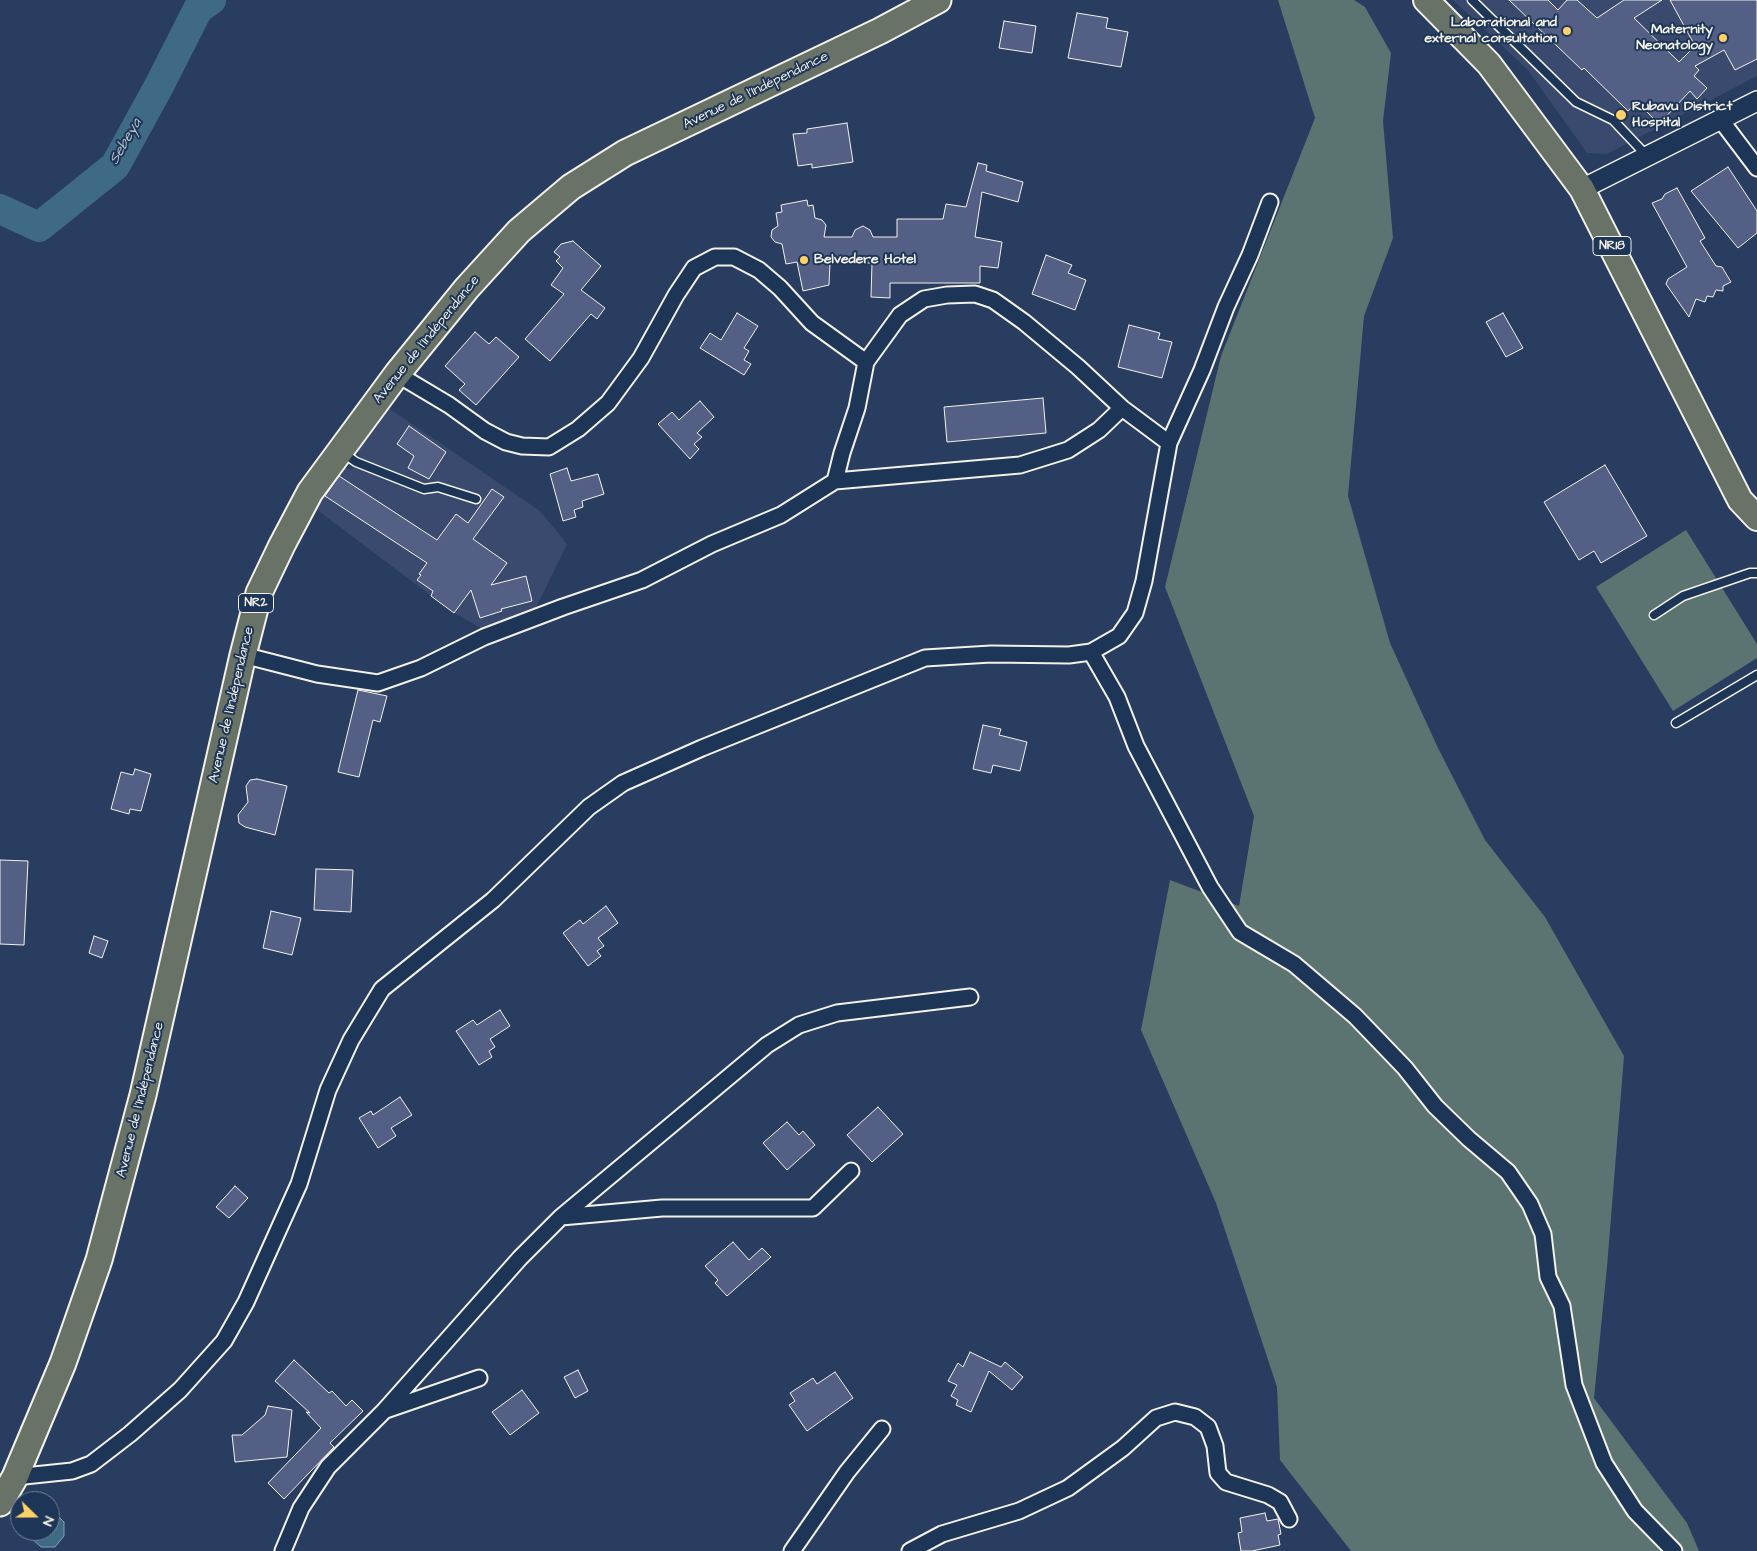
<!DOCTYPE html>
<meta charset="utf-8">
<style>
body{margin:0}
#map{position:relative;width:1757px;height:1551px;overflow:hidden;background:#283d60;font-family:"Architects Daughter",sans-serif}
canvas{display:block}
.north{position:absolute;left:10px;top:1491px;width:50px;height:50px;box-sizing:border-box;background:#1d3557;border:1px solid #738091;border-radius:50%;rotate:112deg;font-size:14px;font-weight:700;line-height:20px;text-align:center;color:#f4f1e8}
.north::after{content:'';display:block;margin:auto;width:18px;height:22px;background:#ffd166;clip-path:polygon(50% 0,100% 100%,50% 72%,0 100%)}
</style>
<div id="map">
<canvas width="1757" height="1551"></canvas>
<div class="north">N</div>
</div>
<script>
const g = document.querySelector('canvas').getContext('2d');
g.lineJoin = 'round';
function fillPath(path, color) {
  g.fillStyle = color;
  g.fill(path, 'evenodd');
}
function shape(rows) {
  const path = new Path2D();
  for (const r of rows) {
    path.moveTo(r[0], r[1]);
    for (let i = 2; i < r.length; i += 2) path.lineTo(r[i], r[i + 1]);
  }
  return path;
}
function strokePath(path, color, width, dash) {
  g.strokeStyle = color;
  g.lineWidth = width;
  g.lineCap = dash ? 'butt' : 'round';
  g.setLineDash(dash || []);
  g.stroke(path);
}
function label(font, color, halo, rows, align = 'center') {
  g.font = font + ' "Architects Daughter",sans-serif';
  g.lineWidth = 4;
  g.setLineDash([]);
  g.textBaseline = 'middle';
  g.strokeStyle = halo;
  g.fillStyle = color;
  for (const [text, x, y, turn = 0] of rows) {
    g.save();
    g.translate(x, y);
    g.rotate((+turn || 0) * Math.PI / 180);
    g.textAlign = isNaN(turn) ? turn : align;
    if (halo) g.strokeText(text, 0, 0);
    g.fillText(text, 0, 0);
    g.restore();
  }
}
fillPath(shape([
 [1453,0,1757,0,1757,76,1607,154,1587,153,1527,69],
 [387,407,540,511,567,544,535,610,485,630,454,613,312,506,340,466,352,470,360,456,354,448]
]), '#394a6e');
fillPath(shape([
 [1278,0,1354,0,1365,7,1391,53,1383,121,1393,238,1364,316,1348,496,1390,643,1438,748,1485,840,1545,917,1624,1056,1607,1267,1594,1398,1687,1523,1699,1551,1351,1551,1280,1460,1277,1387,1216,1203,1141,1030,1170,880,1239,906,1254,816,1165,587,1221,356,1315,118],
 [1686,530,1757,644,1757,658,1673,711,1596,587]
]), '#5b7471');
const water = shape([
 [50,1512,54,1512,64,1522,64,1536,55,1547,41,1547,30,1537,30,1531,50,1531,50,1512]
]);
fillPath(water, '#3f6a86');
strokePath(water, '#87a0ad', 1);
strokePath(shape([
 [0,209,39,227,115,166,159,86,198,9,211,0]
]), '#3f6a86', 30);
const building = shape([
 [1509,0,1548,0,1558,10,1567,0,1577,0,1597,18,1624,0,1662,0,1634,18,1679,62,1695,46,1670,0,1757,0,1757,59,1735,70,1724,50,1695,66,1699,70,1694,76,1707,88,1697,99,1690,91,1659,124,1637,102,1628,111,1584,68,1582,70,1509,0],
 [1077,13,1108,18,1106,28,1128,32,1121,67,1068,58,1077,13],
 [1004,21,1036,26,1032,53,999,48,1004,21],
 [847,123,853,162,812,168,812,164,798,166,793,134,807,133,807,129,847,123],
 [978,163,987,165,986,171,1023,182,1018,202,982,192,975,237,1002,242,998,268,980,266,980,283,890,283,890,298,871,297,872,263,830,263,829,285,803,291,797,262,786,264,782,244,775,242,771,237,772,230,778,226,776,213,782,212,781,205,807,200,808,206,813,205,815,218,822,220,826,225,824,237,852,237,855,230,863,226,870,230,873,237,897,237,897,219,943,219,946,204,966,207,978,163],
 [1728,167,1757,211,1757,233,1738,248,1691,191,1728,167],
 [1677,188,1705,238,1700,241,1716,266,1722,267,1731,282,1723,286,1723,291,1716,290,1713,297,1707,296,1705,302,1696,299,1689,317,1666,284,1668,279,1687,267,1652,203,1662,199,1665,194,1677,188],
 [573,241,601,266,581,290,605,308,597,319,591,314,550,361,525,339,564,294,551,285,563,268,556,261,560,257,554,252,561,244,573,241],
 [1046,255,1072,265,1068,273,1086,280,1075,310,1032,294,1046,255],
 [737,313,758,326,744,348,749,351,744,360,751,364,744,375,700,348,710,333,721,340,737,313],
 [1503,313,1523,348,1506,357,1486,322,1503,313],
 [1129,325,1160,333,1158,339,1172,342,1162,378,1118,367,1129,325],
 [475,332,489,344,496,337,519,357,476,405,459,390,465,384,445,366,475,332],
 [1043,398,1046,433,947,442,944,407,1043,398],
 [700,401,714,417,697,433,702,437,694,444,699,449,690,459,658,424,672,412,679,420,700,401],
 [409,426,446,452,429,479,408,468,414,456,397,444,409,426],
 [1605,465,1647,536,1601,563,1594,551,1579,560,1544,502,1605,465],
 [567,468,571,481,598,474,604,494,582,501,583,507,574,510,576,517,563,521,550,474,567,468],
 [339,476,437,540,456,514,468,523,492,489,504,497,473,539,507,563,491,585,526,576,532,601,501,609,502,611,480,618,471,590,454,613,431,596,433,591,417,580,421,575,419,574,427,563,325,496,339,476],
 [358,690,387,696,380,722,373,720,359,777,338,772,358,690],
 [983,725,1001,729,999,735,1027,742,1020,771,993,765,991,773,973,769,983,725],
 [135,769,151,774,141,811,130,809,129,814,111,809,121,772,133,775,135,769],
 [257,779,287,786,275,835,245,827,239,823,238,815,248,802,246,786,250,780,257,779],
 [0,860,28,861,24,945,0,944,0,860],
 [316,869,353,870,351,912,314,910,316,869],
 [606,906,618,923,598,938,604,946,597,951,601,956,588,966,563,933,580,920,583,924,606,906],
 [271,911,301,918,292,955,263,948,271,911],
 [94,936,108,941,102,958,89,953,94,936],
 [500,1010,510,1026,490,1039,495,1047,489,1051,492,1057,479,1065,456,1031,473,1020,477,1025,500,1010],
 [400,1097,412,1115,391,1128,396,1136,378,1148,359,1118,371,1111,373,1115,400,1097],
 [878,1107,903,1134,872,1162,847,1135,878,1107],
 [787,1122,799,1135,803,1131,815,1145,787,1170,763,1143,787,1122],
 [235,1186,248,1198,229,1218,216,1207,235,1186],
 [733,1242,749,1260,762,1248,771,1257,727,1296,715,1283,718,1280,705,1266,733,1242],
 [970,1352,1001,1367,1005,1362,1023,1377,1012,1390,989,1371,971,1412,956,1405,958,1400,951,1396,957,1385,948,1381,958,1363,963,1367,970,1352],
 [294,1360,329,1393,332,1391,346,1406,352,1400,363,1411,330,1443,334,1447,284,1499,268,1483,321,1428,306,1412,310,1413,275,1381,294,1360],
 [578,1370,588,1391,575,1398,564,1377,578,1370],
 [835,1372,853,1398,807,1431,789,1405,795,1401,790,1393,813,1378,817,1384,835,1372],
 [522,1390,539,1413,510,1435,492,1412,522,1390],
 [268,1406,292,1410,287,1457,235,1462,232,1435,242,1435,265,1415,268,1406],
 [1265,1513,1267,1521,1278,1519,1281,1534,1278,1535,1280,1545,1252,1551,1241,1551,1238,1533,1242,1532,1240,1518,1265,1513]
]);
fillPath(building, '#545f86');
strokePath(building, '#f4f1e8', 1);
const service = shape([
 [1472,0,1576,102,1613,120,1647,156],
 [342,452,356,462,424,489,438,487,476,499],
 [1654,615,1683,596,1750,573,1757,573],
 [1676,723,1757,675]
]);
const minor = shape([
 [1720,119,1757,168],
 [397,374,449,405,485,431,506,442,522,446,549,447,578,429,608,403,641,358,676,295,694,268,715,257,734,257,759,270,780,288,812,323,866,362],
 [835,481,842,453,857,408,866,362,900,315,924,299,947,295,975,294,993,300,1024,322,1078,367,1122,408,1169,443],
 [1091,652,1117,697,1136,746,1210,887,1240,932,1294,964,1355,1016,1405,1068,1435,1106,1469,1139,1508,1172,1530,1204,1543,1234,1548,1277,1562,1306,1574,1385,1604,1463,1635,1511,1674,1551],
 [243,655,317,674,378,683,421,668,484,637,563,607,642,580,712,544,781,515,835,481,1020,465,1068,450,1099,430,1122,408],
 [561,1217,662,1208,813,1208,851,1171],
 [386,1410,479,1378],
 [15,1477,72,1471,91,1464,130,1434,180,1390,224,1341,246,1302,299,1184,328,1090,351,1040,382,989,493,900,589,807,623,783,702,748,925,658,991,654,1069,655,1091,652,1119,636,1135,613,1144,581,1169,443,1202,370,1226,307,1250,255,1270,202],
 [283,1551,301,1508,328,1467,384,1411,520,1258,561,1217,767,1045,799,1025,837,1013,970,997],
 [792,1551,847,1472,882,1429],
 [910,1551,942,1534,1019,1511,1068,1488,1123,1448,1156,1418,1175,1412,1195,1417,1208,1427,1215,1446,1218,1473,1226,1482,1268,1495,1280,1502,1289,1519]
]);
const tertiary = shape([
 [1582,189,1757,101]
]);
const primary = shape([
 [1426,0,1489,64,1582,189,1740,500,1757,518]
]);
const trunk = shape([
 [0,1503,15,1477,63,1363,99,1260,143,1095,243,655,259,593,282,545,310,492,397,374,467,288,519,231,571,187,625,153,880,31,938,0]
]);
strokePath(service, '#f4f1e8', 11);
strokePath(minor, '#f4f1e8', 19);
strokePath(tertiary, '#f4f1e8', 22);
strokePath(primary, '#f4f1e8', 28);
strokePath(trunk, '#f4f1e8', 29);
strokePath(service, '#1d3557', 8);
strokePath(minor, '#1d3557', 15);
strokePath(tertiary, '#1d3557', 19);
strokePath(primary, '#697266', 24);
strokePath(trunk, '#697266', 25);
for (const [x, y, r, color] of [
 [1567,31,5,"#ffd166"],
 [1723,38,5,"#ffd166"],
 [1621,115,6,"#ffd166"],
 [804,260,5,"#ffd166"]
]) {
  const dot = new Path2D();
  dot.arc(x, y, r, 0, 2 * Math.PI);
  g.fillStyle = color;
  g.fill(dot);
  strokePath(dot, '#1d3557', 2);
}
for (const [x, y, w] of [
 [1612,246,38],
 [256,603,35]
]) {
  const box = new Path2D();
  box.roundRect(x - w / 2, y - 9.5, w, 19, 4);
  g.fillStyle = '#1d3557';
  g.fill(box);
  strokePath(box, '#f4f1e8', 1);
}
label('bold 12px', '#f4f1e8', null, [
 ["NR18",1612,246],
 ["NR2",256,603]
]);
label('bold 14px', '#f4f1e8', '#1d3557', [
 ["Laborational and",1557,23],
 ["external consultation",1557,39],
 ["Maternity",1713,30],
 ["Neonatology",1713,46],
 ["Rubavu District",1632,107,"left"],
 ["Hospital",1632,123,"left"],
 ["Belvedere Hotel",814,260,"left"]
], 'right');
label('14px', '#f4f1e8', '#1d3557', [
 ["Avenue de l'Indépendance",756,91,-26],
 ["Avenue de l'Indépendance",427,340,-51],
 ["Avenue de l'Indépendance",232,705,-77],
 ["Avenue de l'Indépendance",141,1100,-76]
]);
label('italic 15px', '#b5c2c6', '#1d3557', [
 ["Sebeya",126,142,-60]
]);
</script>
